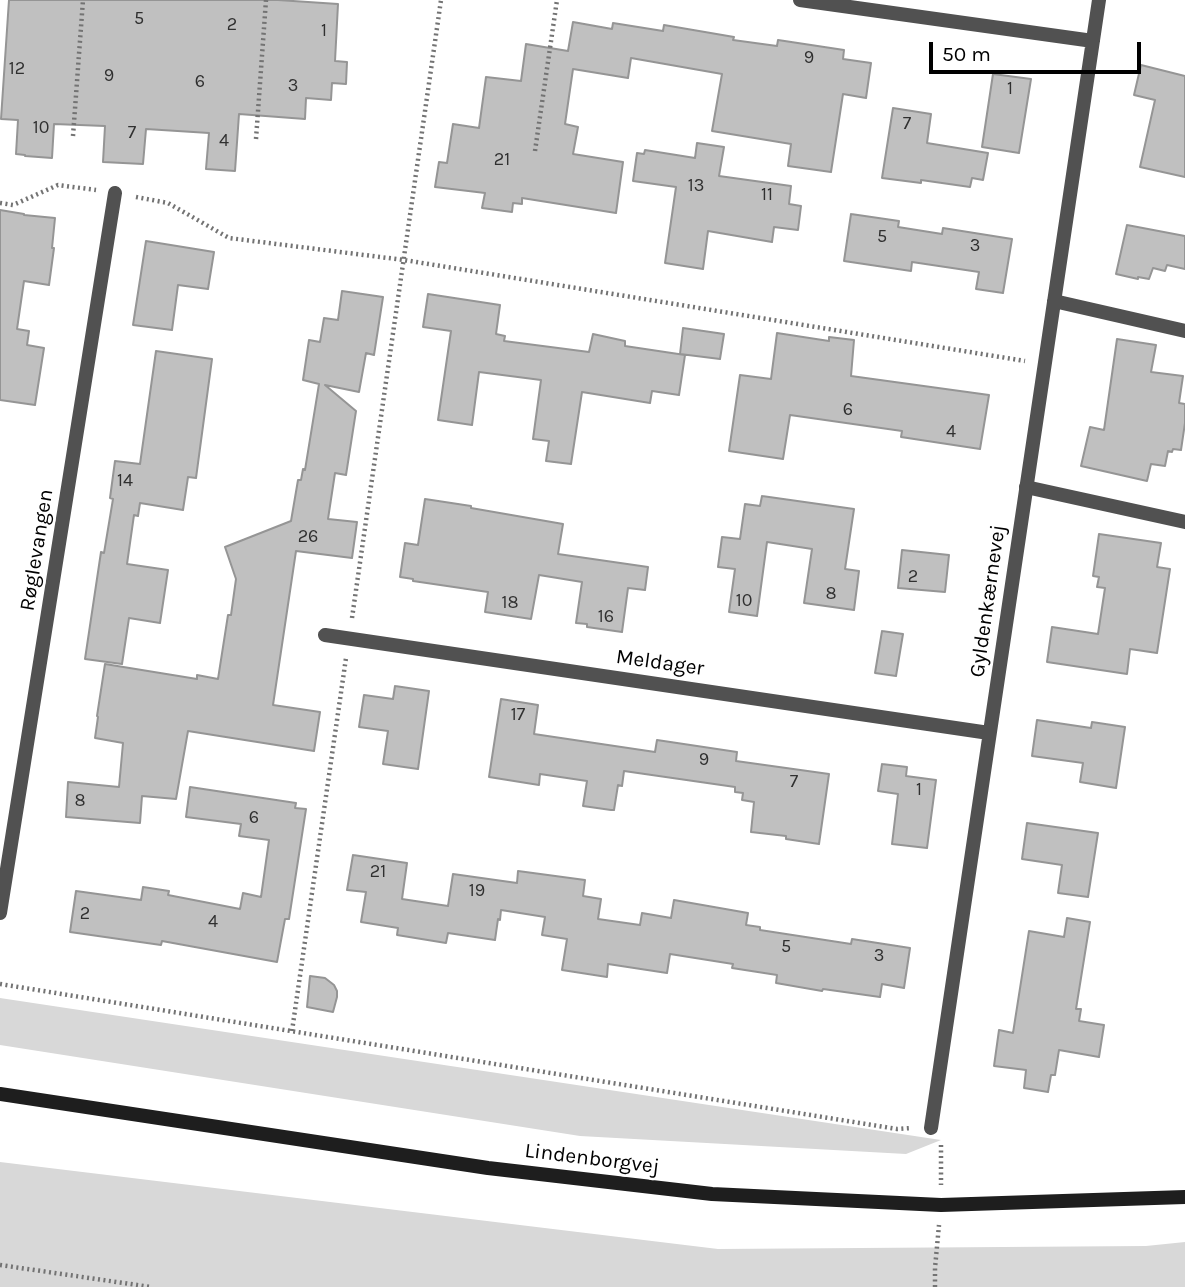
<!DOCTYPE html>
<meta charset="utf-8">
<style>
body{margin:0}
#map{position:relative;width:1185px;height:1287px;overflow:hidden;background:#fff;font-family:Karla,sans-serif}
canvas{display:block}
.scale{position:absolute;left:929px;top:42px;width:212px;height:32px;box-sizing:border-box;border:4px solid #000;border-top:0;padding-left:9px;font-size:21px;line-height:24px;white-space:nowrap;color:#000;-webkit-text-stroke:5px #fff;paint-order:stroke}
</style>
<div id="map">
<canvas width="1185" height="1287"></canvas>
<div class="scale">50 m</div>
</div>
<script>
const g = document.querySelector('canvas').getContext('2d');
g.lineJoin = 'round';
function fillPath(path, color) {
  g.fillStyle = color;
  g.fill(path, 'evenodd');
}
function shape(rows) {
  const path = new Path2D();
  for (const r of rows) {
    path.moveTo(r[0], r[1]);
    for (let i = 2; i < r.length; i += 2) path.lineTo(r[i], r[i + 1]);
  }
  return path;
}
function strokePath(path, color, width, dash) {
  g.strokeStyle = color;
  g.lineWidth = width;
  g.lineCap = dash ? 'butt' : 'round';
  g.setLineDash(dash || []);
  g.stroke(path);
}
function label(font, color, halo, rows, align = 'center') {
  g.font = font + ' Karla,sans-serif';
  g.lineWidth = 5;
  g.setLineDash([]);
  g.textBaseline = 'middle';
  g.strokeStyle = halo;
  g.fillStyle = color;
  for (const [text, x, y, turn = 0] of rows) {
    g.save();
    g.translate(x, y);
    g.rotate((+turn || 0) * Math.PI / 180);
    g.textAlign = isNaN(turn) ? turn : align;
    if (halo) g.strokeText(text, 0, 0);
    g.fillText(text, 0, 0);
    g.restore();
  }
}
fillPath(shape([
 [0,998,941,1140,906,1154,580,1136,0,1045],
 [0,1162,718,1249,1146,1246,1185,1242,1185,1287,0,1287]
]), '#d8d8d8');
const building = shape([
 [9,0,278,0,338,4,335,61,347,62,346,84,332,83,331,100,306,98,305,119,239,114,235,171,206,169,209,133,146,129,143,164,103,162,105,126,54,124,52,158,25,156,25,155,16,154,18,120,1,119,9,0],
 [573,22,612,29,613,23,663,31,664,25,734,37,733,40,777,46,778,40,844,50,843,59,871,63,866,98,843,94,831,172,788,166,791,144,712,131,722,74,631,58,628,78,573,69,565,124,578,127,573,154,623,162,616,213,522,198,522,204,513,203,512,212,482,208,485,193,435,187,439,162,447,163,453,124,479,128,486,77,521,81,526,44,568,51,573,22],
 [1141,65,1185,76,1185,177,1140,167,1155,100,1134,95,1141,65],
 [993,74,1031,79,1019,153,982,147,993,74],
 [893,108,931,114,927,143,988,153,983,180,972,178,970,187,921,180,921,183,882,178,893,108],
 [697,143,724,147,719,176,791,186,789,204,801,206,798,230,774,227,772,242,708,231,703,269,665,263,676,187,633,181,637,153,644,154,645,150,695,158,697,143],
 [0,210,24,214,24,215,55,218,52,248,54,248,49,285,24,281,17,329,29,331,27,345,44,348,35,405,0,400,0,210],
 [851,214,899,221,898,227,942,234,943,228,1012,239,1003,293,976,289,979,272,912,262,911,271,844,261,851,214],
 [1127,225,1185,236,1185,269,1167,265,1165,271,1153,268,1149,279,1138,277,1138,279,1116,274,1127,225],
 [146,241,214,252,208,289,178,285,172,330,133,325,146,241],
 [342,291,383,297,374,355,366,353,359,392,325,385,356,411,346,475,335,473,328,519,357,522,352,558,296,551,273,705,320,712,314,751,188,731,176,799,142,796,140,823,66,817,68,782,119,787,123,743,95,738,98,717,97,716,105,664,197,679,197,675,218,679,228,615,231,615,236,579,225,547,291,521,298,480,301,480,303,469,305,470,319,384,303,380,309,340,320,342,324,318,338,320,342,291],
 [428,294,500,305,496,334,505,336,504,341,589,352,593,334,625,341,625,346,685,355,679,395,652,391,650,403,582,392,571,464,546,461,549,441,533,439,541,380,479,372,472,425,438,420,451,331,423,327,428,294],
 [683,328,724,334,720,359,680,354,683,328],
 [777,333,829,341,829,337,854,340,851,376,989,395,980,449,901,437,902,431,790,415,783,459,729,451,740,375,771,379,777,333],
 [1117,339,1156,345,1151,372,1183,376,1179,403,1185,404,1185,423,1181,450,1173,449,1172,452,1168,451,1165,466,1151,464,1147,481,1081,466,1090,427,1104,430,1117,339],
 [156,351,212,359,196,478,188,477,183,510,140,503,138,516,134,515,127,564,168,570,160,623,129,618,122,664,85,659,101,552,104,553,113,499,110,498,115,461,140,464,156,351],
 [762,496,854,509,845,569,859,571,854,610,804,603,812,549,767,542,757,616,729,612,735,569,718,567,722,537,740,539,745,504,760,506,762,496],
 [425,499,471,506,471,508,563,524,558,554,648,567,645,590,628,588,622,632,587,627,587,624,576,623,582,582,539,575,531,619,485,612,488,592,413,581,413,579,400,577,405,543,418,545,425,499],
 [1099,534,1161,543,1157,567,1170,569,1157,653,1130,649,1127,674,1047,662,1052,627,1098,634,1105,588,1097,587,1099,577,1093,576,1099,534],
 [902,550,949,555,945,592,898,588,902,550],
 [882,631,903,634,896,676,875,673,882,631],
 [395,686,429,691,418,769,383,764,388,731,359,727,364,695,393,699,395,686],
 [501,699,538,705,534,734,655,752,657,740,737,752,736,761,829,774,819,844,786,839,786,836,751,832,754,802,742,800,743,793,735,792,735,787,624,771,622,786,618,785,614,810,611,810,583,806,587,781,540,774,539,785,489,777,501,699],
 [1037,720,1091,728,1092,722,1125,727,1116,788,1080,782,1083,763,1032,756,1037,720],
 [882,764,907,767,906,776,936,780,927,848,892,844,898,794,878,791,882,764],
 [190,787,296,803,295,808,306,809,289,919,285,919,277,962,162,941,161,945,70,932,76,891,141,900,143,887,169,891,168,895,240,909,243,893,261,897,269,840,239,836,241,824,186,817,190,787],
 [1027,823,1098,833,1088,897,1058,893,1062,865,1022,859,1027,823],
 [353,855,407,863,402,899,448,906,453,874,517,883,518,871,585,880,583,896,601,899,598,919,640,925,642,913,671,918,674,900,748,913,746,925,760,927,760,930,851,944,852,939,910,948,904,988,882,984,880,997,823,989,822,991,776,983,777,975,732,968,733,964,670,954,667,973,608,964,607,977,562,970,567,939,542,935,545,917,501,910,500,920,498,919,495,940,448,933,446,943,397,935,398,928,361,922,366,892,347,890,353,855],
 [1067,918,1090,922,1076,1009,1081,1009,1079,1021,1104,1025,1099,1057,1059,1050,1055,1075,1051,1075,1048,1092,1024,1088,1026,1070,994,1066,999,1030,1013,1033,1029,931,1064,937,1067,918],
 [310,976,325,978,334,985,337,991,337,997,333,1012,307,1007,310,976]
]);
fillPath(building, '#c0c0c0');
strokePath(building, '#959595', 2);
strokePath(shape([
 [73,136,83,0],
 [256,139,266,0],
 [535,151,557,0],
 [136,197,168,203,229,238,404,260,1025,361],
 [0,203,13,205,58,185,96,190],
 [352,618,441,0],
 [0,984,897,1129,912,1128],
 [292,1031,346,658],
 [941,1145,941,1185],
 [0,1265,151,1287],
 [935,1287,935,1268,939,1225]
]), '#737373', 4.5, [2, 3.5]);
strokePath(shape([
 [1026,487,1185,522]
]), '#515151', 14);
strokePath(shape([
 [800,0,1093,41],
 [1054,301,1185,331],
 [325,635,989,733],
 [0,913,115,193],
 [931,1128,1099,0]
]), '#515151', 14);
strokePath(shape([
 [0,1094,488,1168,712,1194,941,1205,1185,1197]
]), '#1e1e1e', 14);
label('18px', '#303030', null, [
 ["5",139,19],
 ["2",232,25],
 ["1",324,31],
 ["9",809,58],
 ["12",17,69],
 ["9",109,76],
 ["6",200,82],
 ["3",293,86],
 ["1",1010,89],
 ["7",907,124],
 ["10",41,128],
 ["7",132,133],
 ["4",224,141],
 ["21",502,160],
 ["13",696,186],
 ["11",767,195],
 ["5",882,237],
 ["3",975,246],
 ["6",848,410],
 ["4",951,432],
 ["14",125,481],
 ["26",308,537],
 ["2",913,577],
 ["8",831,594],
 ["10",744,601],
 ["18",510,603],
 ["16",606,617],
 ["17",518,715],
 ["9",704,760],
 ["7",794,782],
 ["1",919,790],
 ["8",80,801],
 ["6",254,818],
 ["21",378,872],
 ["19",477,891],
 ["2",85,914],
 ["4",213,922],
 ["5",786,947],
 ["3",879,956]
]);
label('21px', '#000', '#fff', [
 ["Røglevangen",37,550,-81],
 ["Gyldenkærnevej",988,601,-82],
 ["Meldager",660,663,8],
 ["Lindenborgvej",592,1159,7]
]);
</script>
